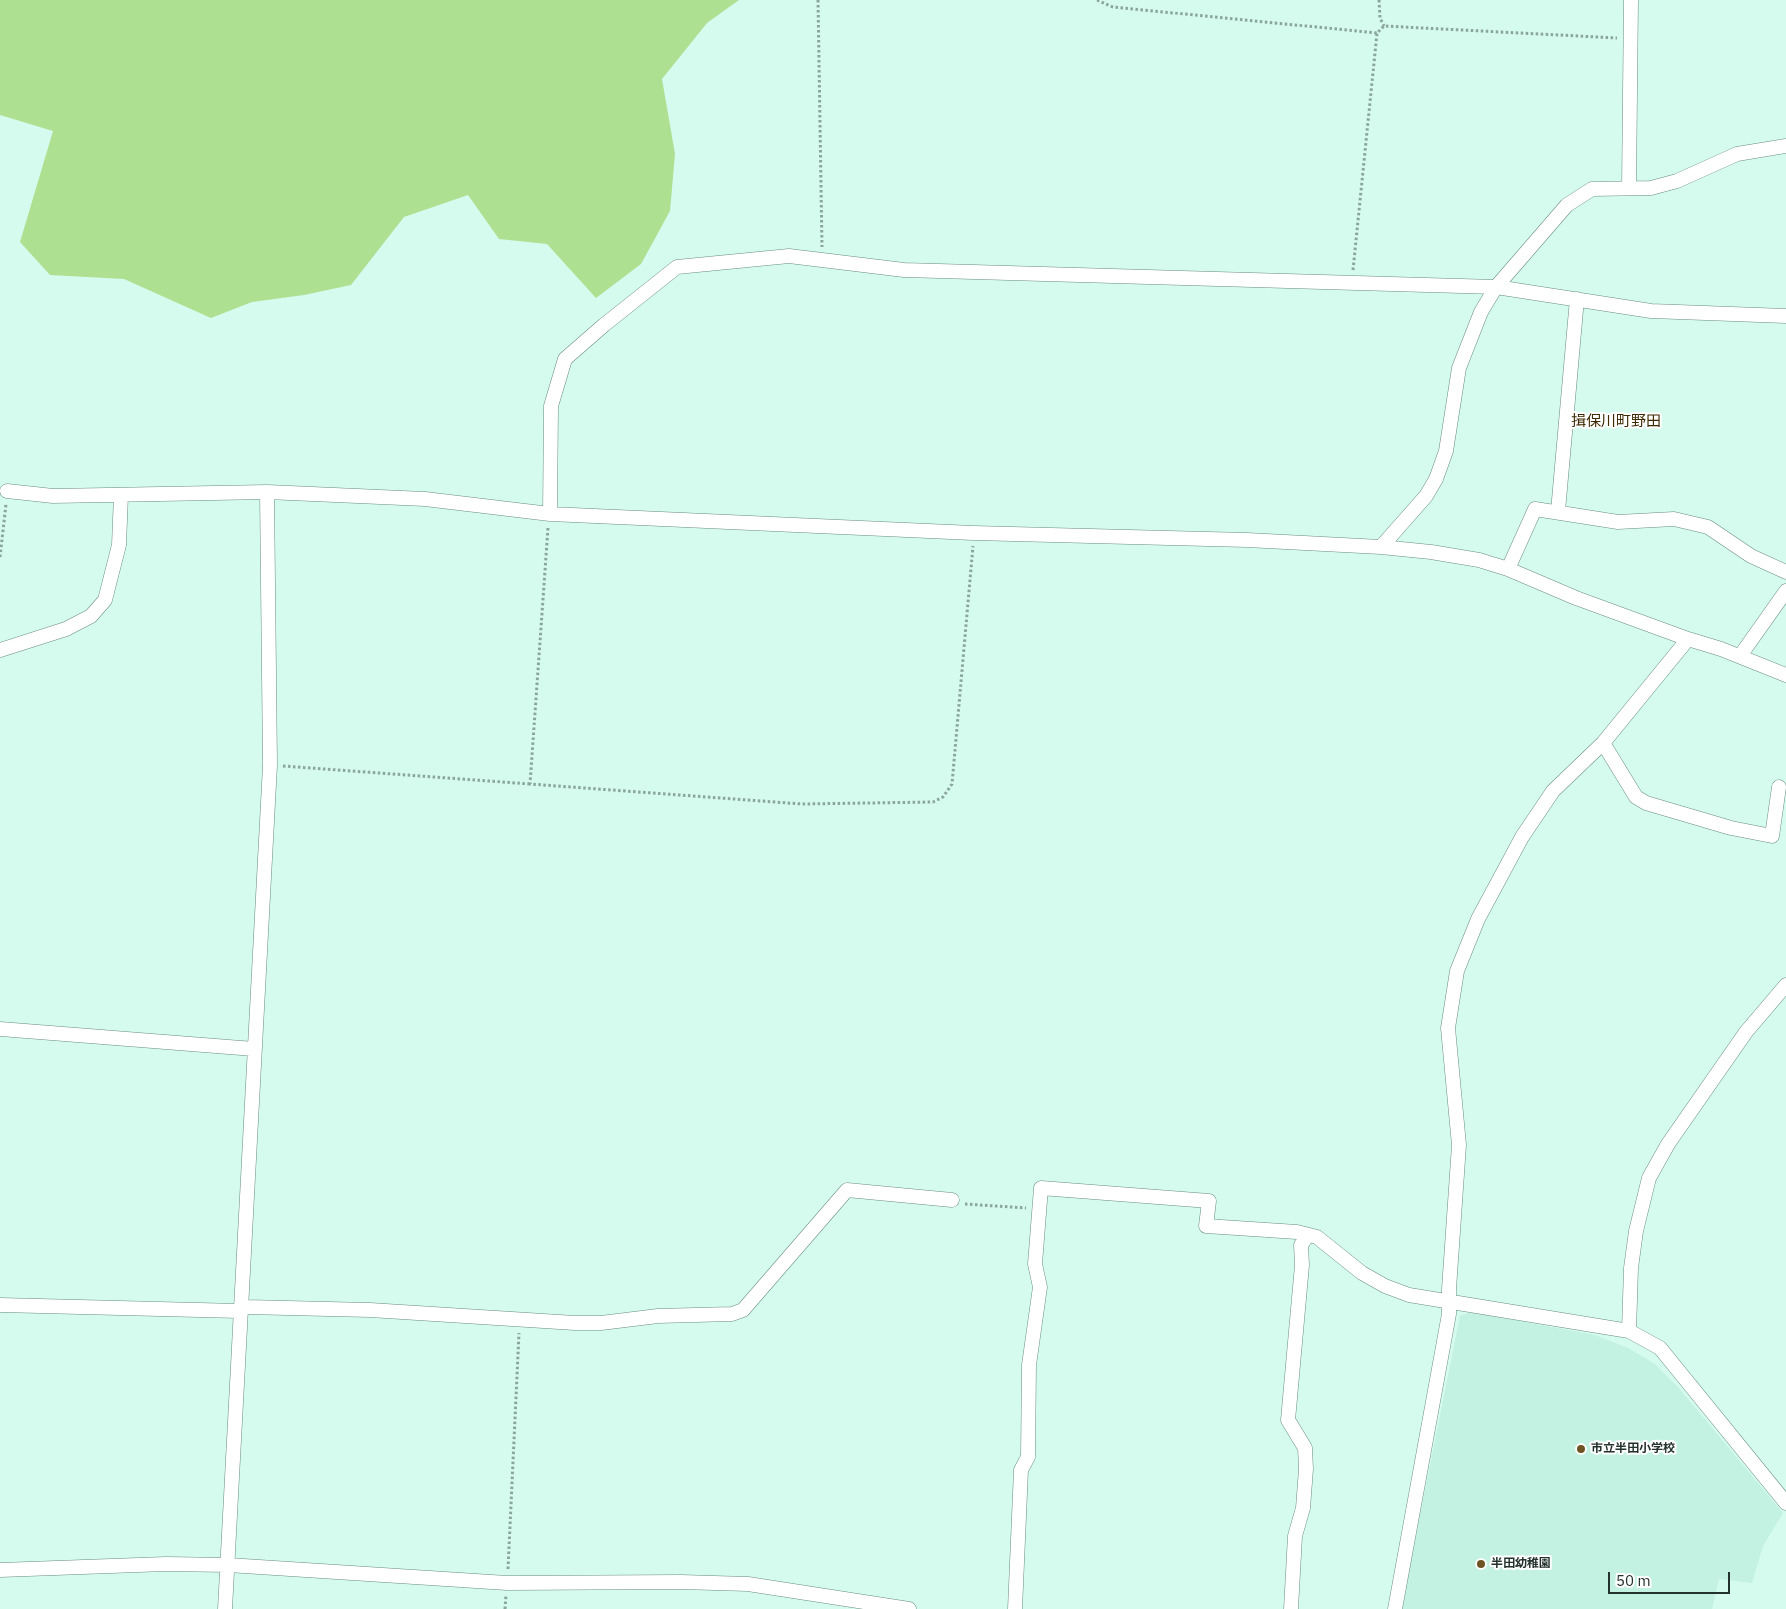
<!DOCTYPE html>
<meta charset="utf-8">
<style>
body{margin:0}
#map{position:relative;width:1786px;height:1609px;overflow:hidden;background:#d5fbee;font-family:"IBM Plex Sans",sans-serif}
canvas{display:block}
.scale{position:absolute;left:1608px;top:1572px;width:122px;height:22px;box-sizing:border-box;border:2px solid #23322d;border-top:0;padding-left:6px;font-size:15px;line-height:18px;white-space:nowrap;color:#23322d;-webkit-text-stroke:4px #fefefe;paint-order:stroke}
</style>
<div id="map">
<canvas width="1786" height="1609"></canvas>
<div class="scale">50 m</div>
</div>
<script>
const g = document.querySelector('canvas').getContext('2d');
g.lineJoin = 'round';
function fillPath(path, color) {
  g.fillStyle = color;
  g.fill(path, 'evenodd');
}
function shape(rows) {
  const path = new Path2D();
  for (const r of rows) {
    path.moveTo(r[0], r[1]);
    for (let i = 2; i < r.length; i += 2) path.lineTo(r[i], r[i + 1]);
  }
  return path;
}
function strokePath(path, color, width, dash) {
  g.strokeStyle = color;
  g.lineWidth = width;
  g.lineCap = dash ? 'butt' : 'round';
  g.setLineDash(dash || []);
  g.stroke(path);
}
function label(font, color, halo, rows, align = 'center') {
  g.font = font + ' "IBM Plex Sans","Noto Sans JP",sans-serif';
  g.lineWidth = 4;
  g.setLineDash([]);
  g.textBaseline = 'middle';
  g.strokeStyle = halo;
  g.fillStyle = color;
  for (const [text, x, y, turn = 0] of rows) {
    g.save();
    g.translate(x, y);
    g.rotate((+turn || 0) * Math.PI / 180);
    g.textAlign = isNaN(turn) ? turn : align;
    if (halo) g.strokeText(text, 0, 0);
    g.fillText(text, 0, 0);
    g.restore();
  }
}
fillPath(shape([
 [1471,1312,1595,1335,1628,1348,1655,1364,1678,1387,1783,1513,1763,1546,1752,1583,1719,1579,1712,1609,1401,1609,1460,1316]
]), '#c3f1e2');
fillPath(shape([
 [0,0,739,0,707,23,662,79,675,154,670,211,641,264,596,298,547,244,499,239,468,195,404,217,351,285,304,295,252,302,211,318,124,279,50,275,20,242,53,131,0,115]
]), '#ade191');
const minor = shape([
 [1629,188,1631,0],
 [7,491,53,496,267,492,425,499,550,514,973,533,1247,540,1381,547,1431,552,1479,560,1508,569,1576,598,1688,639,1721,649,1786,675],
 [1558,511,1577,299],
 [550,514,551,406,565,359,604,325,677,267,789,256,904,270,1496,287,1651,311,1786,316],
 [1381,547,1426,496,1436,479,1446,451,1459,368,1481,312,1496,287,1567,205,1592,189,1651,188,1677,181,1737,154,1786,146],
 [1508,569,1535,509,1618,522,1674,519,1708,527,1751,556,1786,572],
 [0,650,66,629,91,616,105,600,119,545,121,495],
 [1740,656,1786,591],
 [1603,743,1636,797,1646,803,1731,828,1772,836,1779,787],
 [0,1029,254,1049],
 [0,1305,239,1311,246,1307,370,1310,575,1323,601,1323,658,1316,732,1314,743,1310,847,1190,952,1200],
 [1629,1331,1631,1268,1636,1231,1649,1178,1668,1144,1746,1032,1786,985],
 [0,1570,166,1564,228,1565,507,1583,681,1582,748,1584,909,1609],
 [225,1609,270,765,267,492],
 [1015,1609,1021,1470,1028,1457,1029,1365,1040,1287,1035,1264,1041,1188,1209,1201,1206,1226,1297,1232,1317,1237,1362,1273,1385,1286,1409,1295,1629,1331,1660,1348,1786,1503],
 [1291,1609,1295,1536,1303,1508,1306,1469,1305,1448,1288,1420,1302,1265,1301,1245,1308,1235],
 [1395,1609,1449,1314,1449,1289,1459,1145,1448,1028,1457,971,1478,919,1522,837,1553,791,1603,743,1688,639]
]);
strokePath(minor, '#6a8c81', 15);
strokePath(shape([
 [818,0,822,247],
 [1097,0,1113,7,1377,33],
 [1379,0,1380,18,1384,26],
 [1353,270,1377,33,1384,26,1617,38],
 [548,528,530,784,802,804,933,802,943,797,952,784,973,546],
 [0,557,6,504],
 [283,766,530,784],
 [965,1204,1026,1208],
 [508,1569,519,1333],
 [505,1609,506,1595]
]), '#89a59c', 3, [2.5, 2.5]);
strokePath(minor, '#fff', 14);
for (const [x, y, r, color] of [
 [1581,1449,5,"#6e5325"],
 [1481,1564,5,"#6e5325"]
]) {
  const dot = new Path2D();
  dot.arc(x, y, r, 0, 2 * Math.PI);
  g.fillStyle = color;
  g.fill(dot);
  strokePath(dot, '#fefefe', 2);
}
label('bold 12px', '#23322d', '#fefefe', [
 ["市立半田小学校",1591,1449],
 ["半田幼稚園",1491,1564]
], 'left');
label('15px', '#3e2a03', '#fefefe', [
 ["揖保川町野田",1616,422]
]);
</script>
